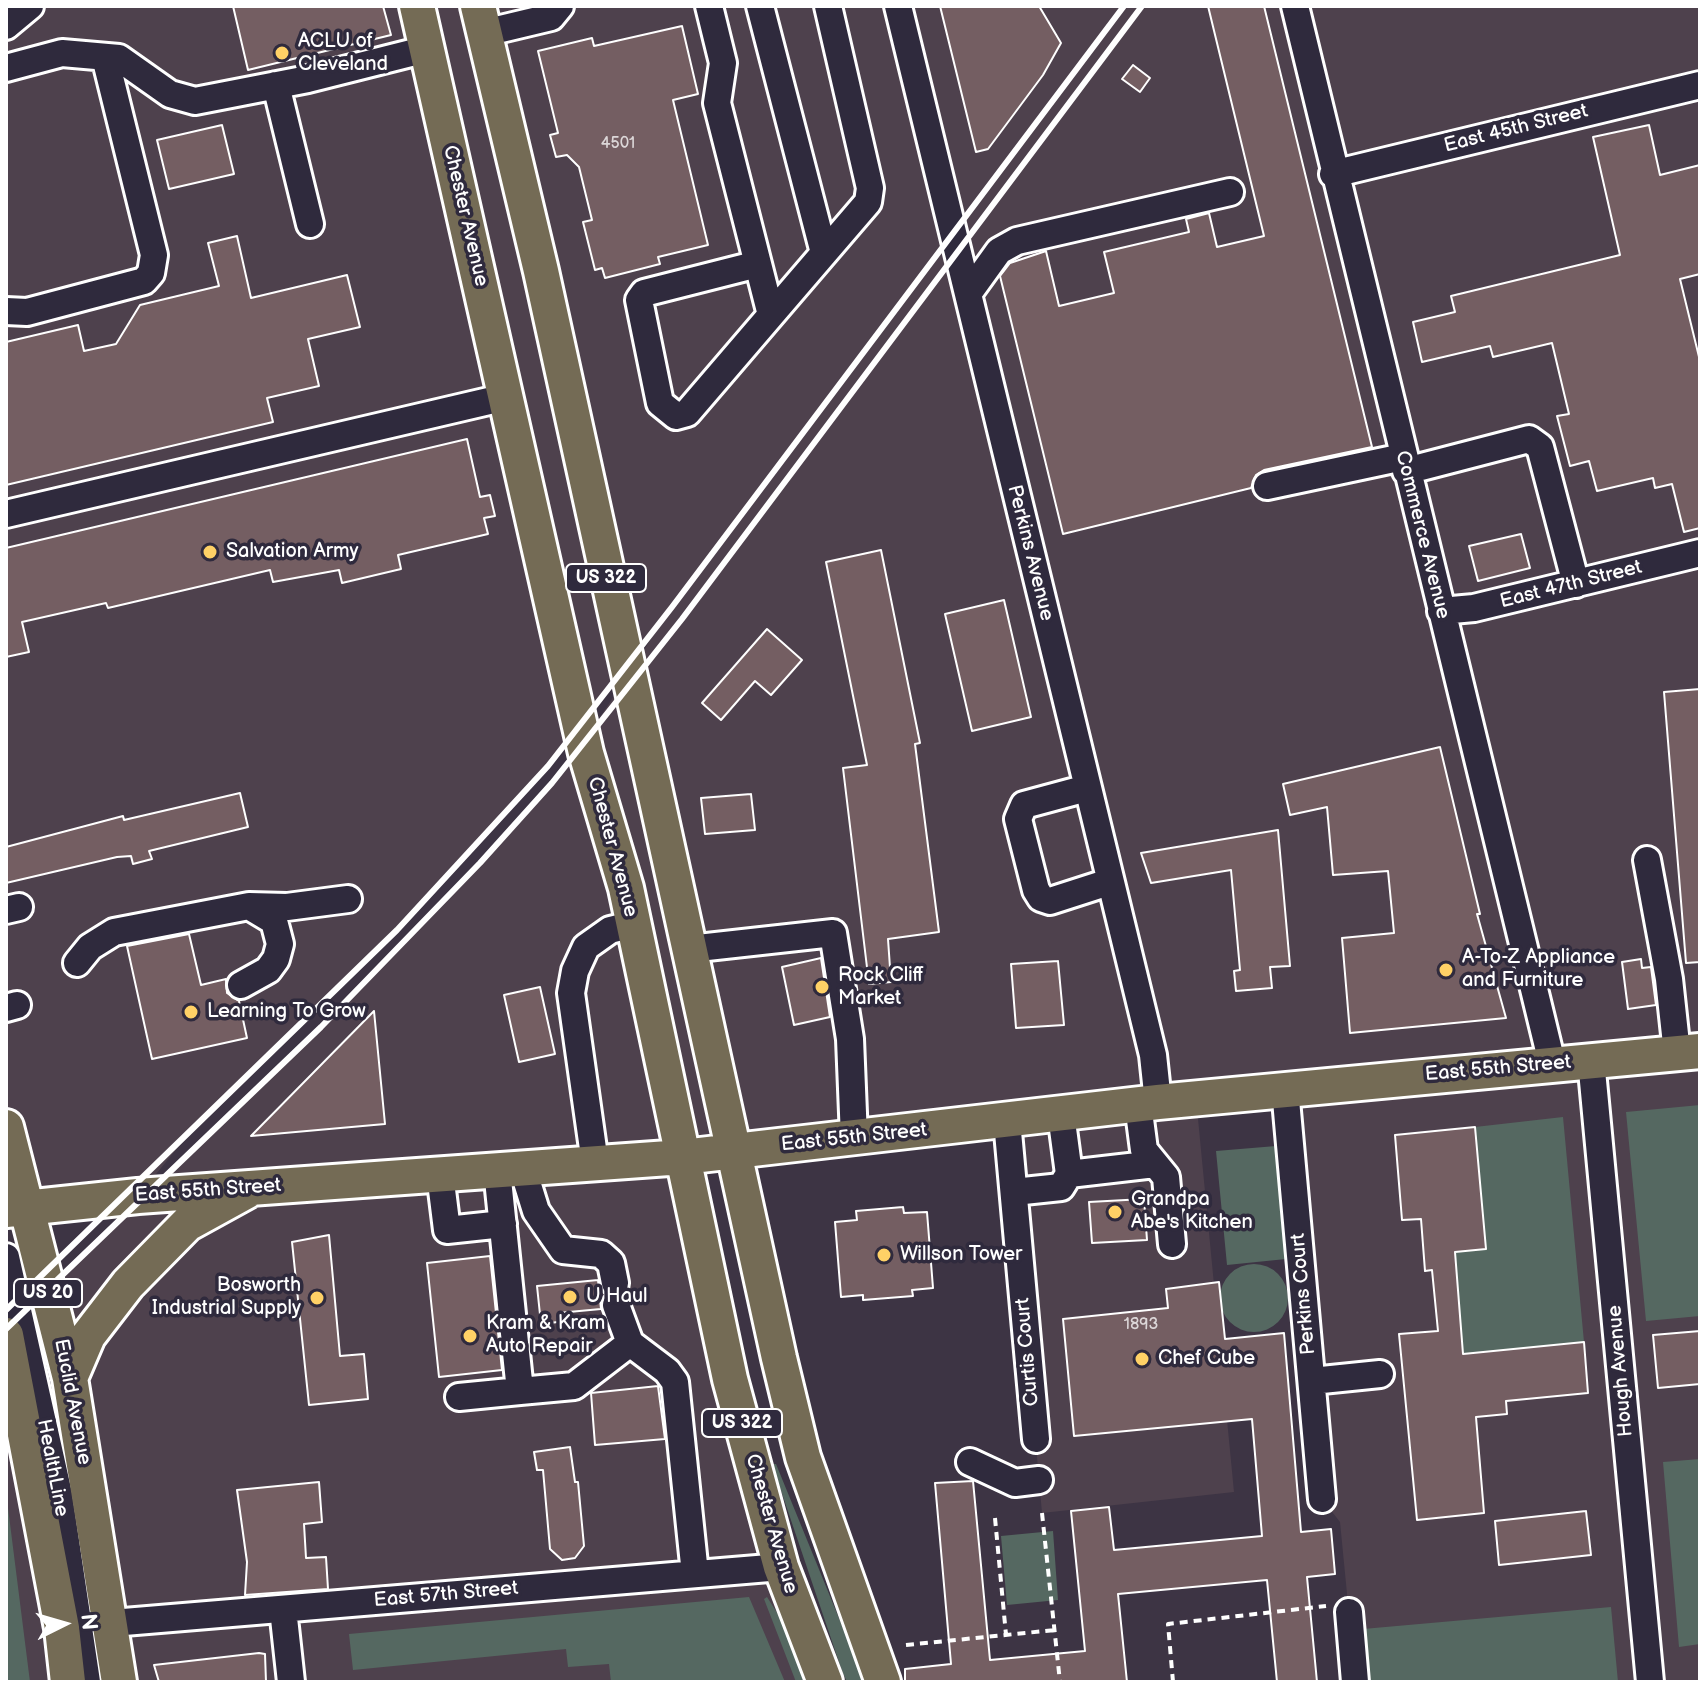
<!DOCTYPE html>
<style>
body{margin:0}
#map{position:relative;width:1706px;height:1688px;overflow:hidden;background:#3d3444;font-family:"Balsamiq Sans",sans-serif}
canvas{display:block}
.frame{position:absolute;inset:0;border:8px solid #fff;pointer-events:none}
.north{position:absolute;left:24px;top:1584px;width:80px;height:80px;-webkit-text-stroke:6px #2f2a3d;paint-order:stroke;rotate:85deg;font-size:22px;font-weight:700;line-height:32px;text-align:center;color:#fff}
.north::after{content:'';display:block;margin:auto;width:28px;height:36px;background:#fff;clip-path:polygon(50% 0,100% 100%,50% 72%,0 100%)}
</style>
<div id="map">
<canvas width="1706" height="1688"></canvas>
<div class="frame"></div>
<div class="north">N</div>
</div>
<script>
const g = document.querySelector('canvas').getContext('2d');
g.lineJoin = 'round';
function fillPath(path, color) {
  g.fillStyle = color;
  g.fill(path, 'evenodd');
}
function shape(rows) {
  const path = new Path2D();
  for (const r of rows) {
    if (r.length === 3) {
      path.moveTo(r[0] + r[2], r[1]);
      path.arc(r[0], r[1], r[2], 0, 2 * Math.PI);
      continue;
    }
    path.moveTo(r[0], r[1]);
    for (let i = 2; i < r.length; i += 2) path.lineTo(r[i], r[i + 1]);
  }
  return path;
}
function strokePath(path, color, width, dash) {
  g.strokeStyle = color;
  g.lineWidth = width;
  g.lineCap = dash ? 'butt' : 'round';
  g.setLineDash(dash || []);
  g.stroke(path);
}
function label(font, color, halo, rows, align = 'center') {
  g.font = font + ' "Balsamiq Sans",sans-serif';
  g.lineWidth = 7;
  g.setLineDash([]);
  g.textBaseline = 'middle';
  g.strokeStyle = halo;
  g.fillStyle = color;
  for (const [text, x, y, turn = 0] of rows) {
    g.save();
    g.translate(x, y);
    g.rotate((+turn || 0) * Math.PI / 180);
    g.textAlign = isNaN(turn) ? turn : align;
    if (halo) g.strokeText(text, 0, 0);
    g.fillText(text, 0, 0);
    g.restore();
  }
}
fillPath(shape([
 [6,6,1700,6,1700,1682,1369,1682,1362,1603,1348,1604,1340,1522,1322,1499,1285,1090,1196,1098,1234,1492,1042,1513,1007,1121,684,1156,825,1682,119,1682,48,1292,321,1027,480,863,584,742,664,619,548,766,470,853,184,1140,138,1196,6,1210],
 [6,1335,68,1682,6,1682]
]), '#4e414d');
fillPath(shape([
 [1700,1105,1700,1316,1646,1321,1626,1112],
 [1563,1117,1584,1342,1463,1354,1455,1252,1486,1248,1475,1127],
 [1276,1146,1286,1259,1227,1265,1216,1151],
 [1254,1298,34],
 [1700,1459,1700,1644,1679,1647,1663,1462],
 [772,1464,776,1464,865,1682,847,1682,842,1671],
 [6,1492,30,1682,6,1682],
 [1053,1531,1058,1600,1007,1605,1001,1536],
 [749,1597,785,1682,611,1682,609,1664,568,1667,566,1649,353,1670,349,1634],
 [767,1597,783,1622,805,1682,796,1682,764,1599],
 [1611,1607,1618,1682,1368,1682,1363,1629]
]), '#556861');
const building = shape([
 [233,6,383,6,391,35,248,70,233,6],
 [940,6,1039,6,1061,43,1043,75,988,149,976,152,940,6],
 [1208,6,1264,6,1372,447,1264,470,1256,475,1251,488,1063,534,1000,276,1010,263,1046,251,1059,306,1114,293,1104,252,1189,232,1186,219,1209,213,1217,247,1264,236,1208,6],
 [682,26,698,94,673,100,708,245,658,257,660,264,605,278,602,268,595,270,583,222,592,220,579,167,567,155,556,157,550,135,558,133,538,51,592,38,594,46,682,26],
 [1133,65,1150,78,1140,92,1122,79,1133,65],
 [222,125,234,174,169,189,157,140,222,125],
 [1649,125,1660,175,1700,165,1700,274,1680,279,1700,361,1700,528,1684,532,1672,484,1655,488,1653,478,1597,491,1589,461,1570,466,1557,416,1569,414,1552,343,1493,357,1490,346,1422,362,1413,322,1455,312,1451,296,1620,255,1593,137,1649,125],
 [237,236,251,298,347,275,360,327,308,339,319,386,267,398,273,422,6,485,6,342,78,325,84,351,116,344,140,305,219,286,208,243,237,236],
 [467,439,480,497,490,495,495,516,484,518,488,534,398,555,401,569,342,583,339,570,273,582,270,570,108,608,106,603,22,622,29,652,6,657,6,548,467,439],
 [1521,534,1530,568,1478,581,1469,546,1521,534],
 [881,550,920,743,915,744,939,932,888,939,891,982,869,984,843,768,867,765,826,562,881,550],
 [1004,600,1031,717,972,731,945,614,1004,600],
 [767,629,802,660,771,695,755,681,721,720,702,703,767,629],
 [1700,689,1700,962,1686,963,1664,692,1700,689],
 [1440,747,1480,914,1477,914,1506,1018,1350,1033,1342,938,1394,933,1388,871,1333,875,1327,807,1290,815,1283,784,1440,747],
 [240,793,248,827,149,851,152,859,133,864,131,856,117,857,6,883,6,847,123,816,124,820,240,793],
 [751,794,755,830,705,834,701,798,751,794],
 [1278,830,1290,966,1270,967,1272,988,1236,991,1234,971,1240,970,1231,870,1151,883,1141,853,1278,830],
 [189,934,201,985,226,979,227,993,239,1001,247,1038,152,1059,127,946,189,934],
 [821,958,830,1017,794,1025,782,967,821,958],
 [1641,959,1642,968,1651,967,1656,1005,1628,1009,1622,962,1641,959],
 [1058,961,1064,1025,1016,1028,1011,964,1058,961],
 [540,987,555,1054,519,1062,504,995,540,987],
 [374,1011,385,1124,251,1136,374,1011],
 [1475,1127,1486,1249,1455,1252,1463,1354,1584,1342,1588,1393,1506,1401,1507,1414,1476,1417,1484,1513,1417,1520,1399,1334,1438,1331,1432,1270,1425,1271,1421,1219,1402,1220,1395,1135,1475,1127],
 [1144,1199,1147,1240,1092,1243,1089,1202,1144,1199],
 [903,1207,904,1213,927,1212,933,1288,912,1290,913,1296,863,1300,863,1295,841,1297,835,1222,857,1220,856,1211,903,1207],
 [329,1235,340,1356,364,1354,368,1399,309,1405,292,1242,329,1235],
 [490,1256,502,1370,439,1377,427,1263,490,1256],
 [598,1280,601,1309,558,1313,558,1322,541,1324,537,1286,598,1280],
 [1219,1282,1225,1339,1284,1333,1301,1532,1331,1529,1335,1574,1307,1577,1317,1682,1277,1682,1267,1580,1118,1594,1127,1682,905,1682,905,1669,951,1664,935,1483,973,1481,990,1660,1085,1651,1071,1511,1109,1507,1114,1550,1262,1536,1252,1419,1074,1436,1063,1319,1168,1308,1166,1289,1219,1282],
 [1700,1331,1700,1384,1658,1388,1653,1335,1700,1331],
 [658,1386,665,1439,595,1445,591,1393,658,1386],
 [570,1447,575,1482,578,1482,584,1546,575,1558,562,1560,550,1549,543,1470,537,1470,534,1452,570,1447],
 [319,1482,322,1522,304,1524,306,1558,326,1557,328,1589,245,1595,247,1562,237,1490,319,1482],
 [1586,1511,1591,1555,1499,1565,1495,1521,1586,1511],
 [259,1653,265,1654,266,1682,159,1682,154,1665,259,1653]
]);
fillPath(building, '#745e62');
strokePath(building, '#fff', 2);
const minor = shape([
 [709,6,723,63,717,103,758,264,771,315,687,413,676,416,660,403,639,300,644,293,758,264],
 [760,6,824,253],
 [898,6,1153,1055,1158,1102],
 [1295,6,1552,1063],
 [6,26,30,6],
 [484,33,551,17,560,6],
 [6,68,62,53,119,58,170,94,195,101,308,79,427,49],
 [276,85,310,224],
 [1333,174,1700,85],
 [968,294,999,251,1017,241,1230,192],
 [6,311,27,312,144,281,151,273,154,255,105,57],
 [771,315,868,202,870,188,828,6],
 [1406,471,1529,439,1540,447,1576,584],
 [1267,486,1403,457],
 [6,514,506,397],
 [1441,611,1474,608,1700,553],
 [1087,788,1024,805,1018,819,1036,890,1041,898,1050,901,1109,882],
 [1647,860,1669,979,1677,1053],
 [6,910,19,907],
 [689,949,833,933,850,1039,854,1138],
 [77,963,90,947,114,932,249,906,287,907,348,899],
 [241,985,268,970,276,959,280,944,274,921,249,906],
 [6,1008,17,1005],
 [1591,1060,1650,1682],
 [1285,1089,1322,1499],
 [1138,1104,1144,1150,1166,1177,1172,1244],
 [1061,1114,1069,1174,1155,1164],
 [1007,1121,1036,1439],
 [595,1163,571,993,575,971,586,947,610,930,634,924],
 [523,1169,536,1211,563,1250,601,1254,611,1263,615,1283],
 [440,1174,447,1230,503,1224],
 [1014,1192,1061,1187,1069,1174],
 [6,1257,59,1494,87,1682],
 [616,1305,630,1343,667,1371,675,1382,695,1574],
 [1312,1381,1380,1374],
 [520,1391,574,1386,630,1343],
 [459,1397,520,1391,497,1170],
 [970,1462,1015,1483,1039,1480],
 [283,1609,291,1682],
 [1349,1612,1355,1682],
 [112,1623,781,1567]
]);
const major = shape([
 [417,6,586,753,626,888,730,1379,781,1567,825,1682],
 [478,6,541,271,779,1358,803,1457,883,1682],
 [6,1127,70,1378,119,1682],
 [6,1210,138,1196,683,1157,1158,1102,1700,1051],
 [6,1335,62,1628,68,1682],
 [70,1378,88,1336,128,1284,187,1224,247,1191]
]);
strokePath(minor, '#fff', 32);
strokePath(major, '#fff', 40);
strokePath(shape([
 [1042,1513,1060,1682],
 [995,1518,1006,1635],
 [906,1645,1055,1630],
 [1173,1682,1168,1624,1326,1606]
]), '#fff', 4, [8, 6]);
strokePath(minor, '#2f2a3d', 26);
strokePath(major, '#746b55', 34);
strokePath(shape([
 [6,1310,397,930,548,766,672,607,1124,6],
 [6,1329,321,1027,480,863,552,783,682,619,1142,6]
]), '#fff', 6);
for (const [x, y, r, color] of [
 [282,53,8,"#ffd166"],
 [210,552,8,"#ffd166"],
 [1446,970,8,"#ffd166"],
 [822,987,8,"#ffd166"],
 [191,1012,8,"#ffd166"],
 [1115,1212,8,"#ffd166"],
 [884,1255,8,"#ffd166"],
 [570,1297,8,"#ffd166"],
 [317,1298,8,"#ffd166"],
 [470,1336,8,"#ffd166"],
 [1142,1359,8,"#ffd166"]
]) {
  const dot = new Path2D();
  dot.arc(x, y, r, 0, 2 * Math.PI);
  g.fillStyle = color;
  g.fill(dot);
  strokePath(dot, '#2f2a3d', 3);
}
label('16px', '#dcd7d8', null, [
 ["4501",618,144],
 ["1893",1141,1325]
]);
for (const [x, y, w] of [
 [606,578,80],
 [48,1293,68],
 [742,1423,80]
]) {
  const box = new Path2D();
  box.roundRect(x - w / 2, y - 14, w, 28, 6);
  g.fillStyle = '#2f2a3d';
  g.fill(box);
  strokePath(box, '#fff', 2);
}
label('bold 18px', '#fff', null, [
 ["US 322",606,578],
 ["US 20",48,1293],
 ["US 322",742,1423]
]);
label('20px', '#fff', '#2f2a3d', [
 ["ACLU of",298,42],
 ["Cleveland",298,65],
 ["Salvation Army",226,552],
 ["A-To-Z Appliance",1462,958],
 ["and Furniture",1462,981],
 ["Rock Cliff",838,976],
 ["Market",838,999],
 ["Learning To Grow",207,1012],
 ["Grandpa",1131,1200],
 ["Abe's Kitchen",1131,1223],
 ["Willson Tower",900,1255],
 ["Bosworth",301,1286,"right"],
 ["Industrial Supply",301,1309,"right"],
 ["U Haul",586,1297],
 ["Kram & Kram",486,1324],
 ["Auto Repair",486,1347],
 ["Chef Cube",1158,1359]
], 'left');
label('20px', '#fff', '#2f2a3d', [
 ["East 45th Street",1516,129,-14],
 ["Chester Avenue",465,216,77],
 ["Commerce Avenue",1422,535,76],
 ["Perkins Avenue",1030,553,76],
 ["East 47th Street",1571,585,-14],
 ["Chester Avenue",612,847,75],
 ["East 55th Street",1498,1069,-5],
 ["East 55th Street",854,1138,-6],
 ["East 55th Street",208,1191,-4],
 ["Perkins Court",1304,1294,-95],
 ["Curtis Court",1028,1352,-95],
 ["Hough Avenue",1621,1371,-95],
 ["Euclid Avenue",72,1402,79],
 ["HealthLine",52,1468,79],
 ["Chester Avenue",771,1524,74],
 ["East 57th Street",446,1595,-5]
]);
</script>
